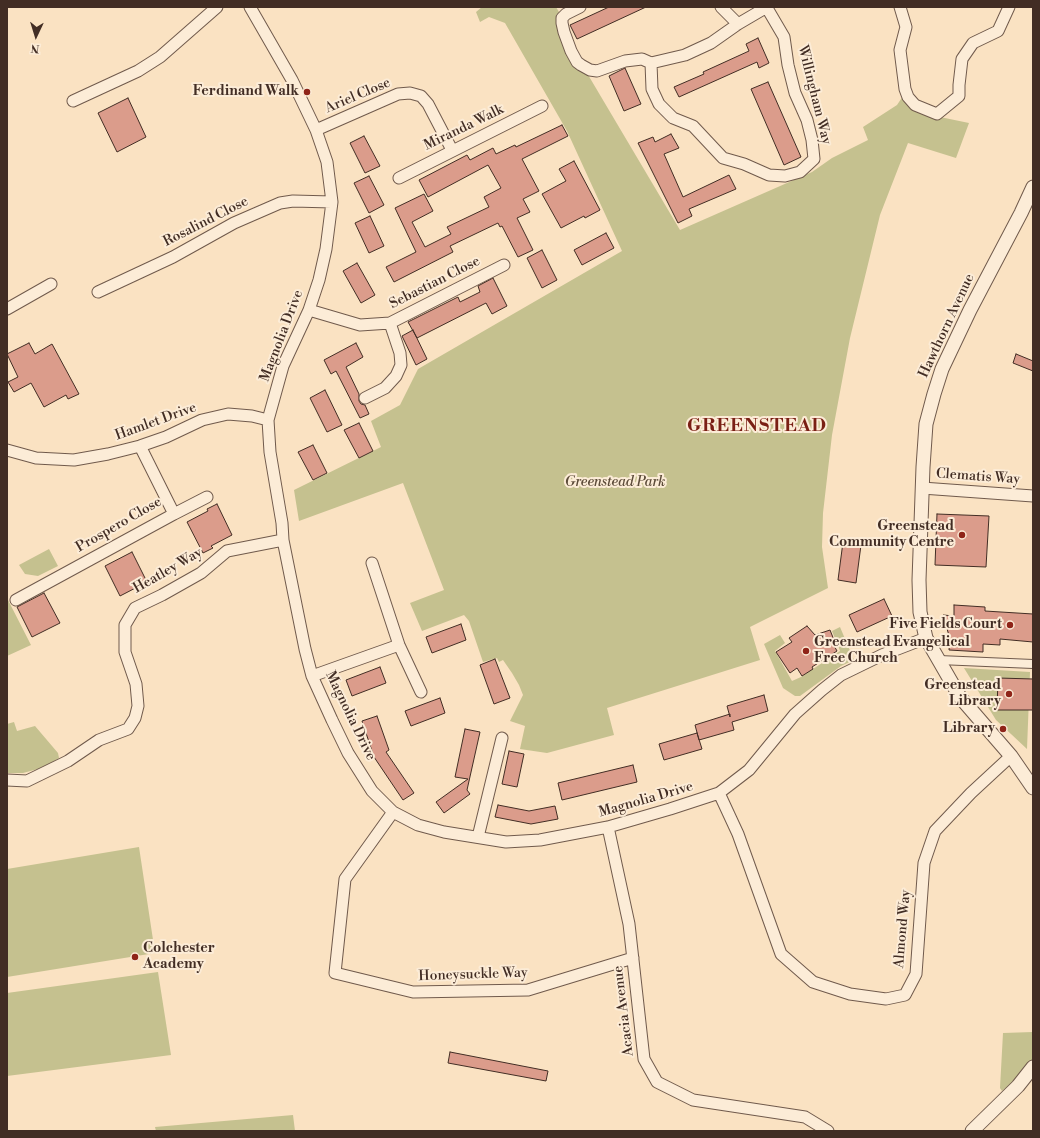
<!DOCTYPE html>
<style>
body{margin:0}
#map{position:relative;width:1040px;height:1138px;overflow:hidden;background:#fae2c2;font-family:"Libre Bodoni",serif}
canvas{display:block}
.frame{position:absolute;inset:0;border:8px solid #422d24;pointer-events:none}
.north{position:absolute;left:16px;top:16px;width:40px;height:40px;-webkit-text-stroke:3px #fcecd7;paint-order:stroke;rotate:184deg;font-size:11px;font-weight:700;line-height:16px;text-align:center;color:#422d24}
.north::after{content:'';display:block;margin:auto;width:14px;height:18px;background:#422d24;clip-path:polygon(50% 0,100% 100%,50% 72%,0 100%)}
</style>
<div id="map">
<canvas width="1040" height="1138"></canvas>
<div class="frame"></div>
<div class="north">N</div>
</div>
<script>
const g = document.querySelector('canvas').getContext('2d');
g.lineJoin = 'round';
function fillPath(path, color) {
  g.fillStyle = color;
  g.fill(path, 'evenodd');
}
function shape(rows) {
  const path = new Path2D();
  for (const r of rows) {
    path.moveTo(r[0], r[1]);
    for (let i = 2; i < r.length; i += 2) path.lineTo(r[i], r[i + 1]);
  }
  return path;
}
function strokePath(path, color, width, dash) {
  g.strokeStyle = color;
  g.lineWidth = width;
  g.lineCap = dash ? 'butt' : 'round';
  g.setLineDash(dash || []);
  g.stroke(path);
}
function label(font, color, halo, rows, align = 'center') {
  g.font = font + ' "Libre Bodoni",serif';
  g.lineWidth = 4;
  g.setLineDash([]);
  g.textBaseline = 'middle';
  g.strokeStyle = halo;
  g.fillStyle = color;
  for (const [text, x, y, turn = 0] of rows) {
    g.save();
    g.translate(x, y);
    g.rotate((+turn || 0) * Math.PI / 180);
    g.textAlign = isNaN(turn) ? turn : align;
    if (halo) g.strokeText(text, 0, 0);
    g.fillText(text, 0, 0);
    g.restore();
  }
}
fillPath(shape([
 [482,7,556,7,562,17,584,68,680,230,812,172,832,158,868,140,863,127,897,105,905,93,940,117,969,123,956,158,908,143,880,215,850,338,832,435,823,513,822,547,828,588,750,627,760,660,607,708,614,735,547,753,520,749,525,726,510,721,523,695,519,685,512,673,503,660,499,662,497,658,483,662,469,621,464,615,422,631,410,603,444,590,403,483,299,521,294,490,381,447,371,421,400,405,418,369,622,251,567,131,505,23,489,17,480,22,476,12],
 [49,549,58,566,38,576,25,574,19,565],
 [7,598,31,645,7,656],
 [840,627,854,660,841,666,800,696,795,696,783,688,764,644,780,635,785,643,775,651,792,681,801,677,840,651,832,631],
 [964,668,1030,672,1027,749,996,720],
 [14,722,17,731,35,726,58,753,59,758,53,762,38,769,23,773,7,773,7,724],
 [139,847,155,953,7,977,7,869],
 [158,972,171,1055,7,1076,7,993],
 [1033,1032,1033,1061,1023,1073,1002,1091,1000,1088,1003,1033],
 [293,1115,295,1131,156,1131,155,1127]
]), '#c5c18f');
const building = shape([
 [609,7,646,7,577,39,570,25,609,7],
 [758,38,769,63,759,68,757,62,679,97,674,87,704,74,703,72,749,51,746,44,758,38],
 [625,68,641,104,624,111,609,76,625,68],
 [768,82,801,157,784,165,751,89,768,82],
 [128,98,146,137,117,152,98,113,128,98],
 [562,125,568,136,522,159,539,191,523,199,530,212,517,218,533,250,518,257,502,226,500,227,498,223,450,246,453,252,394,282,386,267,416,252,395,208,424,194,433,211,412,222,425,247,451,234,447,227,489,207,484,197,501,188,488,165,428,197,419,180,467,155,470,160,493,148,496,154,515,145,516,147,562,125],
 [671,134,679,148,664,154,683,197,729,175,736,189,689,209,692,216,678,223,638,143,653,137,655,142,671,134],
 [364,136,380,166,365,173,350,143,364,136],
 [574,161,600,210,585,218,584,216,561,228,542,194,566,181,559,169,574,161],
 [369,176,384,205,369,213,354,183,369,176],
 [370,216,384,246,369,253,355,223,370,216],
 [606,233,614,248,582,265,574,250,606,233],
 [542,250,557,280,542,288,527,258,542,250],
 [357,263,375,295,361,303,343,271,357,263],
 [493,278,507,306,492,314,486,303,417,338,408,322,458,297,460,302,480,292,478,286,493,278],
 [413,330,427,359,416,365,402,336,413,330],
 [29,343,35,354,52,344,79,394,68,399,66,395,44,407,31,383,14,392,8,382,18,377,7,354,29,343],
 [356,343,363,357,346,367,359,394,359,401,361,404,365,405,369,414,360,418,336,371,331,374,324,360,356,343],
 [1016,354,1033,361,1033,371,1013,363,1016,354],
 [325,390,342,425,327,432,310,398,325,390],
 [359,423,373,451,359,458,344,430,359,423],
 [313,445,327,473,313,480,298,452,313,445],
 [217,504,232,535,211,546,213,548,203,553,187,522,208,511,207,509,217,504],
 [937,514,989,516,986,567,935,565,937,514],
 [843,542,861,545,856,583,838,580,843,542],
 [132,552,147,582,120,596,105,566,132,552],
 [44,593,60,623,32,637,17,607,44,593],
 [884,599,892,616,857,632,849,615,884,599],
 [954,605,985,607,985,611,1033,614,1033,642,1000,639,1000,645,983,644,983,652,949,650,950,639,943,615,954,616,954,605],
 [461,624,466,640,432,653,426,637,461,624],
 [807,626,815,635,830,630,834,640,832,642,837,651,812,667,813,669,802,676,797,668,790,673,776,652,792,642,789,638,807,626],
 [495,659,510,698,494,704,480,665,495,659],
 [380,667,386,683,352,696,346,680,380,667],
 [998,678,1033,679,1033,710,997,710,998,678],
 [764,695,768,711,732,722,734,730,699,740,695,725,730,714,730,717,727,706,764,695],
 [440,698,445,713,411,726,405,711,440,698],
 [377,716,389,750,386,752,414,793,403,800,374,757,362,721,377,716],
 [465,729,480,732,467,790,470,794,444,813,436,802,468,779,455,777,465,729],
 [697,733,702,749,664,760,659,744,697,733],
 [509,751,524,754,517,787,502,784,509,751],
 [633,765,637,782,562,800,558,783,633,765],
 [498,805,529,811,555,806,558,819,531,824,495,817,498,805],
 [450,1052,548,1071,546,1081,448,1063,450,1052]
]);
fillPath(building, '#db9c8b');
strokePath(building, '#422d24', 1);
const pedestrian = shape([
 [939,660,1033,664]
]);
const minor = shape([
 [250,7,292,80,316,130,327,162,332,202,326,249,319,280,309,310,283,366,268,420,270,452,282,523,283,540,305,649,312,676,332,720,348,753,372,791,393,812,418,825,444,832,506,842,540,840,608,827,670,809,719,793,749,770,795,714,822,690,841,675,882,655,926,638],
 [580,7,566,14,562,18,562,23,564,32,571,51,577,62,581,65,590,70,597,71,625,61,642,59,651,63],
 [721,7,738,24],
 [900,7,906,27,900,50,905,89,908,97,915,105,937,114,959,96,959,85,962,59,973,43,998,31,1009,7],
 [651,63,652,89,659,104,673,118,693,126,723,158,744,164,769,175,785,176,800,172,814,159,812,140,807,120,795,93,788,65,784,37,767,8],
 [651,63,685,55,711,43,738,24,767,7],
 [73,101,138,71,160,57,217,7],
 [316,130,398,94,410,93,421,96,428,104,452,150],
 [399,178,542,106],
 [98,292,173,257,234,223,280,203,293,201,332,202],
 [7,309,51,284],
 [309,310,360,325,390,323,504,265],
 [365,398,385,388,396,376,401,365,400,353,390,323],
 [7,450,36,458,74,460,108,454,140,446,166,437,202,420,228,414,252,416,268,420],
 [922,488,1033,496],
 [174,514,207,497],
 [372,563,399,645,421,692],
 [16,600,174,514,140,446],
 [312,676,399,645],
 [7,780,27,781,68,761,99,740,128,729,135,718,138,706,136,684,125,652,125,625,135,608,162,595,201,573,227,551,283,540],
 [719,793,738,834,781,954,813,982,850,994,886,999,905,995,916,974,924,863,935,831,971,793,1011,756],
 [393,812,345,879,335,973,413,992,528,990,633,958],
 [608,827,629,924,644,1059,657,1082,693,1100,805,1117,828,1131],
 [478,837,502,738]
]);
const tertiary = shape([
 [1033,187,1021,213,970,310,942,369,934,394,926,424,923,467,919,580,920,612,926,638,960,697,1011,756,1033,788],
 [972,1131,1018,1086,1033,1067]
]);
strokePath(pedestrian, '#705a4c', 10);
strokePath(minor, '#705a4c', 13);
strokePath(tertiary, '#705a4c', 15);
strokePath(pedestrian, '#fcecd7', 8);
strokePath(minor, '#fcecd7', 11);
strokePath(tertiary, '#fcecd7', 13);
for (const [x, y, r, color] of [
 [307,92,4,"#8f2418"],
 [962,535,4,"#8f2418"],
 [1010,625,4,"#8f2418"],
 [806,651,4,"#8f2418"],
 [1009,694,4,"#8f2418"],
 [1003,729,4,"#8f2418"],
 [135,957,4,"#8f2418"]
]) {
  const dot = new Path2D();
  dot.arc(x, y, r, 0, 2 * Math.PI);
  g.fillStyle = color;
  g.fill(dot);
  strokePath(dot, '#fcecd7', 1.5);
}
label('bold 14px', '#422d24', '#fcecd7', [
 ["Ferdinand Walk",299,92],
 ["Greenstead",954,527],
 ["Community Centre",954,543],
 ["Five Fields Court",1002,625],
 ["Greenstead Evangelical",814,643,"left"],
 ["Free Church",814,659,"left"],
 ["Greenstead",1001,686],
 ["Library",1001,702],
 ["Library",995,729],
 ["Colchester",143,949,"left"],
 ["Academy",143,965,"left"]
], 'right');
label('14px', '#422d24', '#fcecd7', [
 ["Willingham Way",814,95,76],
 ["Ariel Close",358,96,-23],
 ["Miranda Walk",464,128,-26],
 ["Rosalind Close",206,222,-27],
 ["Sebastian Close",435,283,-27],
 ["Hawthorn Avenue",947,326,-65],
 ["Magnolia Drive",282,336,-69],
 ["Hamlet Drive",156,422,-20],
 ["Clematis Way",978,477,4],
 ["Prospero Close",119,525,-30],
 ["Heatley Way",168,571,-30],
 ["Magnolia Drive",350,716,64],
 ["Magnolia Drive",646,800,-16],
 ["Almond Way",903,929,-85],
 ["Honeysuckle Way",473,975,-2],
 ["Acacia Avenue",624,1011,-97]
]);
label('italic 14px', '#5c4b39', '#fcecd7', [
 ["Greenstead Park",615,483]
]);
g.letterSpacing = '1px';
label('bold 18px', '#7a1f14', '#fcecd7', [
 ["GREENSTEAD",757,427]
]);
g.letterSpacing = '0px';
</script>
